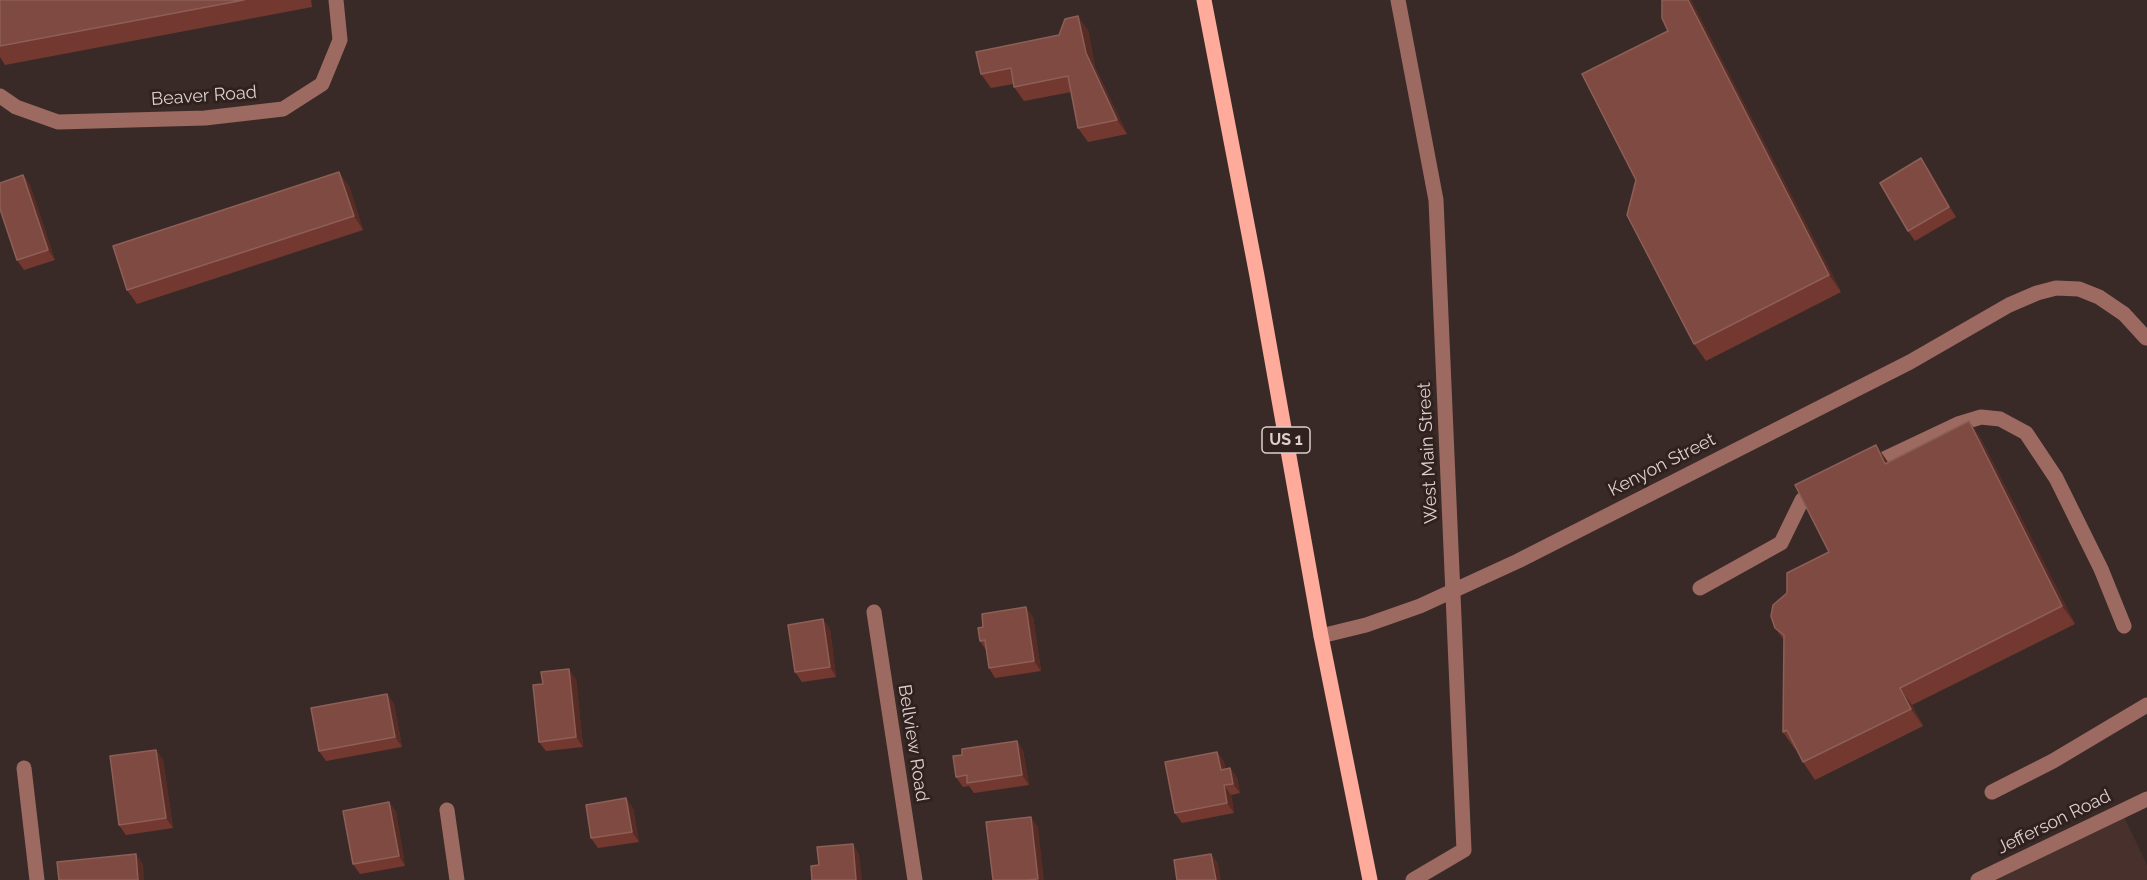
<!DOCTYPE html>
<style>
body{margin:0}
canvas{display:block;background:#3a2a27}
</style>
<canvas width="2147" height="880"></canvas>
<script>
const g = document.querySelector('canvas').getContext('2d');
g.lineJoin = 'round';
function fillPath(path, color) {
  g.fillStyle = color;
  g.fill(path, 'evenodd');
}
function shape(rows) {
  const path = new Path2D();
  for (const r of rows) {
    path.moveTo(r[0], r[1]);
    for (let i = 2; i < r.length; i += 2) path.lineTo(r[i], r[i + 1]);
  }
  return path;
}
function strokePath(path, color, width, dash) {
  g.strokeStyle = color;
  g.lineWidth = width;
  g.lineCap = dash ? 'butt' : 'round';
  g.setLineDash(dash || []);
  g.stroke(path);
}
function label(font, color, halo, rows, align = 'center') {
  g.font = font + ' Raleway,sans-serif';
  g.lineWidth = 6;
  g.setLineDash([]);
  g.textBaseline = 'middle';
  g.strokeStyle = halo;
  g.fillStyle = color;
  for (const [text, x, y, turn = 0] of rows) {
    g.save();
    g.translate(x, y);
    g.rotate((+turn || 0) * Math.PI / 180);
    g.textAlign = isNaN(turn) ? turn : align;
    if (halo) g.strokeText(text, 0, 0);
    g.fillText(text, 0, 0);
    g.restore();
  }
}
fillPath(shape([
 [2121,811,2147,865,2147,880,1978,880]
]), '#48312d');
strokePath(shape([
 [1398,0,1436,200,1464,850,1413,880],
 [0,96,16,107,58,122,205,118,283,109,322,84,340,40,336,0],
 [1867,467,1958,424,1981,417,2000,419,2026,433,2056,478,2101,569,2124,626],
 [1700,588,1781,543,1802,500,1819,491],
 [874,612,915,880],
 [1321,636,1366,625,1420,606,1518,561,1910,362,2009,305,2037,293,2056,288,2079,289,2099,297,2124,314,2146,338],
 [24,768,37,880],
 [1992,792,2053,761,2147,705],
 [447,810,457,880],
 [1978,880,2147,799]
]), '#9d6a61', 15);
strokePath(shape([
 [1204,0,1257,276,1321,636,1370,880]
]), '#ffab9b', 15);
fillPath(shape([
 [0,0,311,0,312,7,5,65,0,57],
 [1662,0,1691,0,1841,292,1706,361,1694,344,1636,180,1668,31],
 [1088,30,1095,67,1127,134,1088,142,1078,128,1071,92,1024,101,1014,87,1013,84,991,88,981,74],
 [1928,168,1956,217,1915,241,1908,231],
 [23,175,30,185,55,260,24,270,17,260],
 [349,186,363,230,137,304,127,290],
 [1969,421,1981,439,2075,624,1912,705,1923,726,1815,780,1803,762,1796,749,1795,749,1783,732,1784,640,1775,628,1787,593,1829,552,1888,462],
 [1033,617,1041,671,995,678,989,668,986,650,980,641],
 [830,629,836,677,802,682,795,672],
 [576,679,583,747,546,751,539,742,543,684],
 [387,694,394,704,402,747,326,761,319,751],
 [1017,741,1023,751,1029,785,974,793,969,786,963,787,956,777,962,755],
 [156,750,163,760,173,828,126,835,119,825],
 [1217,752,1224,762,1225,769,1230,768,1237,778,1240,793,1231,795,1234,813,1182,823,1175,813],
 [389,802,396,812,405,866,360,874,353,864],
 [633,808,639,842,598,848,591,838]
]), '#733930');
fillPath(shape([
 [1688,0,1691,0,1841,292,1829,275],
 [1078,16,1088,30,1095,67,1127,134,1117,120,1086,53],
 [1921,158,1928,168,1956,217,1949,207],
 [339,172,349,186,363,230,354,216],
 [23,175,30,185,55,260,48,250],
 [1969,421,1981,439,2075,624,2062,606],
 [1876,445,1888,462,1885,464],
 [1026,607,1033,617,1041,671,1034,661],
 [823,619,830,629,836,677,830,667],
 [569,669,576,679,583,747,576,737],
 [1900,688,1912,705,1923,726,1911,709],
 [387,694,394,704,402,747,395,737],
 [1017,741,1023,751,1029,785,1022,775],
 [156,750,163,760,173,828,166,818],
 [1217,752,1224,762,1228,780,1221,770],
 [1230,768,1237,778,1240,793,1233,784],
 [1224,785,1231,795,1234,813,1227,803],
 [626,798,633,808,639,842,632,832],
 [389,802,396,812,405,866,399,856],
 [1031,817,1038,827,1044,880,1039,880,1038,879],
 [853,844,859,854,862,880,856,880],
 [136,854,143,864,144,880,138,880],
 [1211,854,1218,863,1221,880,1216,880]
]), '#572c25');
const building = shape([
 [0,0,244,0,0,46,0,0],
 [1662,0,1688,0,1829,275,1694,344,1627,215,1636,180,1582,74,1668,31,1662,18,1662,0],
 [1078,16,1086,53,1117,120,1078,128,1068,76,1014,87,1011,68,981,74,976,52,1059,35,1065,19,1078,16],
 [1921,158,1949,207,1908,231,1880,183,1921,158],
 [339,172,354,216,127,290,113,246,339,172],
 [23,175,48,250,17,260,0,209,0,183,23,175],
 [1969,421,2062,606,1900,688,1911,709,1803,762,1787,730,1783,732,1784,635,1775,628,1771,616,1773,605,1787,593,1787,573,1829,552,1795,485,1876,445,1885,464,1969,421],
 [1026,607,1034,661,989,668,985,640,980,641,978,628,983,627,982,614,1026,607],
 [823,619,830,667,795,672,788,625,823,619],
 [569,669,576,737,539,742,533,685,543,684,541,672,569,669],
 [387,694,395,737,319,751,311,708,387,694],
 [1017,741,1022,775,967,783,967,775,956,777,953,756,962,755,962,749,1017,741],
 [156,750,166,818,119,825,110,756,156,750],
 [1217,752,1221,770,1230,768,1233,784,1224,785,1227,803,1175,813,1165,762,1217,752],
 [626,798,632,832,591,838,586,805,626,798],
 [389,802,399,856,353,864,343,811,389,802],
 [1031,817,1038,879,1027,880,993,880,986,822,1031,817],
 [853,844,856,880,812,880,811,866,819,865,817,847,853,844],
 [136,854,138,880,59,880,57,862,136,854],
 [1211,854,1216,880,1177,880,1174,860,1211,854]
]);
fillPath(building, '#7e4a41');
strokePath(building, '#8d5f57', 1.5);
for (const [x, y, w] of [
 [1286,440,48]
]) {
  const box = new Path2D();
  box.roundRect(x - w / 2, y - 13, w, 26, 4.5);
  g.fillStyle = '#30211e';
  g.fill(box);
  strokePath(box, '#dbd0ce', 1.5);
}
label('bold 16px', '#dbd0ce', null, [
 ["US 1",1286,440]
]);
label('18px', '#dbd0ce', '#30211e', [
 ["Beaver Road",204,96,-4],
 ["West Main Street",1428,453,-93],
 ["Kenyon Street",1662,465,-27],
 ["Bellview Road",913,743,81],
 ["Jefferson Road",2054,822,-26]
]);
</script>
